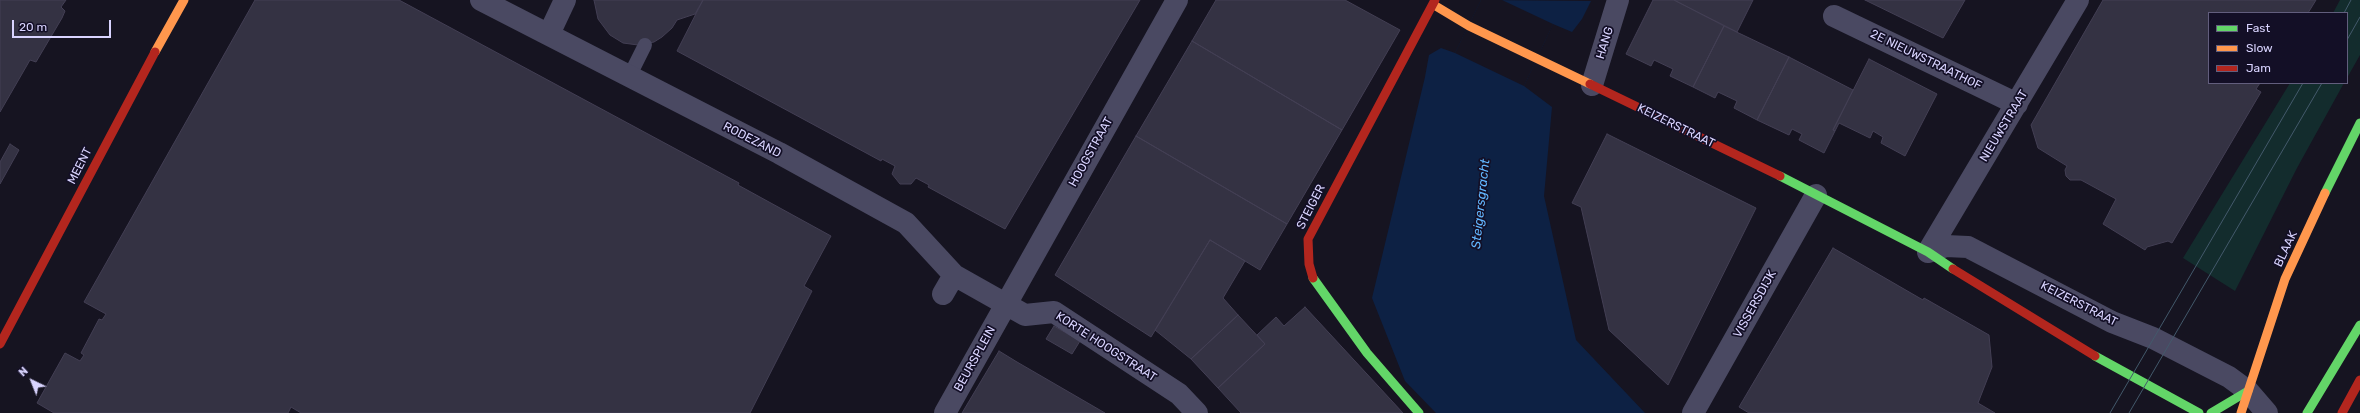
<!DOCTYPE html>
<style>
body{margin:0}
#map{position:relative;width:2360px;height:413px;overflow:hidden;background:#161421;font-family:Rubik,sans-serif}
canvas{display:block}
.legend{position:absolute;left:2208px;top:12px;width:140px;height:72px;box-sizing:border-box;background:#130f26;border:1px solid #625e7d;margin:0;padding:5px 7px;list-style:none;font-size:12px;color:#d9d4ff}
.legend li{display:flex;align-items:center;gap:8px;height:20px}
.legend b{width:20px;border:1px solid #625e7d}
.north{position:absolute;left:12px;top:361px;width:40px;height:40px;-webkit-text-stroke:3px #130f26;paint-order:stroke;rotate:317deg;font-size:11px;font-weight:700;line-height:16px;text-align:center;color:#d9d4ff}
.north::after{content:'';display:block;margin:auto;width:14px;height:18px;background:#d9d4ff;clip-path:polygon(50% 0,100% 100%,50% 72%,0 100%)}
.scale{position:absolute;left:12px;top:20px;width:99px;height:18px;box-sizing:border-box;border:2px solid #d9d4ff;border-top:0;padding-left:5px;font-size:12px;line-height:14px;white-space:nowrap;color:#d9d4ff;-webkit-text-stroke:3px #130f26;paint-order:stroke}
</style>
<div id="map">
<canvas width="2360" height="413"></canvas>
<ul class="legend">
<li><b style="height:5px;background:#63d668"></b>Fast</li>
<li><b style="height:5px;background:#ff974d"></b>Slow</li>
<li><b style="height:5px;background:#b3261e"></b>Jam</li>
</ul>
<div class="north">N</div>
<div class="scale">20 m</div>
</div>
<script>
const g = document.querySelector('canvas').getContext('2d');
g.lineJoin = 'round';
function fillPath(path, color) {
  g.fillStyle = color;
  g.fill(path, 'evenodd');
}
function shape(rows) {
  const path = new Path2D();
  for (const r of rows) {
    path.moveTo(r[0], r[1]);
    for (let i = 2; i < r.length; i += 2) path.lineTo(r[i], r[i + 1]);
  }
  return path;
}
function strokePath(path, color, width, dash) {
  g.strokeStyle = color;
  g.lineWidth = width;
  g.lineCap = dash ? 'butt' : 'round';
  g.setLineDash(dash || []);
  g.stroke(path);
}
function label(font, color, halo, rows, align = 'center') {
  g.font = font + ' Rubik,sans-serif';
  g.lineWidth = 3.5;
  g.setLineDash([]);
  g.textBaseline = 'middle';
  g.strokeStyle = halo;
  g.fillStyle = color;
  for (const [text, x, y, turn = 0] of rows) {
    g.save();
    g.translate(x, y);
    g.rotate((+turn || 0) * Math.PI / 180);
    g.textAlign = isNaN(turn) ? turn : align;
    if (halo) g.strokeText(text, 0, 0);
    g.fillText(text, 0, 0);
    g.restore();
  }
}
fillPath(shape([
 [2340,0,2360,0,2360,55,2347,78,2347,13,2333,13],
 [2290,83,2344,83,2297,168,2235,291,2183,258]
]), '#132c2d');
fillPath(shape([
 [1481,0,1591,1,1582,19,1572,32,1553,24,1524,86,1552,107,1544,196,1576,340,1645,413,1436,413,1405,381,1372,298,1425,77,1429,55,1441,48,1455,53]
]), '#0d2144');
fillPath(shape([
 [1481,0,1502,0,1553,24,1524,86,1455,53]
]), '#161421');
const building = shape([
 [0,0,66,0,61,7,65,11,62,18,36,62,30,60,0,112,0,0],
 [255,0,399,0,739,183,738,185,831,236,804,286,812,291,750,413,301,413,291,407,288,413,54,413,37,403,65,353,80,361,84,355,81,353,99,319,102,320,106,314,84,302,255,0],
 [594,0,703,0,695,14,677,20,672,28,662,37,654,42,638,45,623,43,610,35,598,19,594,0],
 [703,0,1140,0,1005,229,928,187,929,185,916,178,911,184,900,184,892,174,895,166,882,159,881,161,677,51,703,0],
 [1216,0,1345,0,1400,30,1342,130,1192,41,1216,0],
 [1653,0,1674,0,1724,26,1693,87,1670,76,1673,69,1654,60,1651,66,1626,54,1653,0],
 [1674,0,1753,0,1737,32,1674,0],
 [1865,0,1965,0,1943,38,1865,0],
 [2103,0,2316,0,2308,13,2209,13,2209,83,2260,83,2256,89,2261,92,2172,243,2168,241,2147,247,2145,250,2103,224,2116,199,2081,180,2070,180,2066,176,2065,170,2067,166,2038,148,2031,125,2103,0],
 [1724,26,1789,57,1757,120,1734,108,1737,101,1718,92,1715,98,1693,87,1724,26],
 [1192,41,1342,130,1287,224,1136,136,1192,41],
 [1789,57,1853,90,1833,130,1835,131,1824,153,1799,140,1802,134,1792,129,1789,135,1757,120,1789,57],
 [1869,59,1937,94,1905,156,1881,143,1883,137,1873,131,1870,138,1839,123,1835,131,1833,130,1869,59],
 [1607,134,1756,208,1668,385,1609,330,1581,207,1572,203,1607,134],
 [1136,136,1287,224,1260,270,1210,240,1151,337,1055,275,1136,136],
 [10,144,19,150,0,184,0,162,10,144],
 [1210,240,1245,261,1223,298,1238,315,1191,359,1155,330,1210,240],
 [1833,248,1923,300,1924,298,1989,335,1992,367,1978,403,1995,413,1749,413,1739,407,1833,248],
 [1305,307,1403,413,1241,413,1218,388,1265,344,1257,335,1276,317,1284,326,1305,307],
 [1238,315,1265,344,1218,388,1191,359,1238,315],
 [1054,326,1080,341,1072,354,1046,339,1054,326],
 [999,351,1017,362,1105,413,962,413,999,351]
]);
fillPath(building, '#343243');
strokePath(building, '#433f54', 1);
strokePath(shape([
 [629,77,645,45]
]), '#4a4962', 14);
strokePath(shape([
 [481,0,779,153,906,223,954,275,1025,315,1054,312,1179,394,1197,413],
 [1834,16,2017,104],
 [549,34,565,0],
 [1592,85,1618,0],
 [1928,252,1946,246,1968,247,2112,322,2153,338,2229,377,2248,391,2267,413],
 [1928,252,2078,0],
 [943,294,954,275],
 [945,413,1177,0],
 [1693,413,1816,195]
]), '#4a4962', 22);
strokePath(shape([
 [1780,176,1928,252,1953,269],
 [2325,193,2360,123],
 [1313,278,1367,353,1419,413],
 [2095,356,2199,413],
 [2211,413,2248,391],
 [2307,413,2360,325]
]), '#63d668', 9);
strokePath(shape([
 [1434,5,1469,26,1590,84],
 [155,52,184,0],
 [2241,413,2285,279,2325,193]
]), '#ff974d', 9);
strokePath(shape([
 [1590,84,1780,176],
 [1953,269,2095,356],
 [1313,278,1309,264,1308,239,1435,0],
 [0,344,155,52],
 [2342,413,2360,380]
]), '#b3261e', 9);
strokePath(shape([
 [2344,13,2351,0],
 [2347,40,2360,17],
 [2110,413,2303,83],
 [2129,413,2322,83]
]), '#43596b', 1);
label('12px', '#d9d4ff', '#130f26', [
 ["HANG",1605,43,-73],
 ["2E NIEUWSTRAATHOF",1926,60,26],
 ["KEIZERSTRAAT",1676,126,26],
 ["NIEUWSTRAAT",2004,126,-59],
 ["RODEZAND",752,140,27],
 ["HOOGSTRAAT",1091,152,-61],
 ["MEENT",80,166,-63],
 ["STEIGER",1311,207,-63],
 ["BLAAK",2286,249,-65],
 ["VISSERSDIJK",1755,304,-61],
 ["KEIZERSTRAAT",2079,304,27],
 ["KORTE HOOGSTRAAT",1106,347,33],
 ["BEURSPLEIN",975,359,-61]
]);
label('italic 13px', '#62b6ff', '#130f26', [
 ["Steigersgracht",1481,204,-84]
]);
</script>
